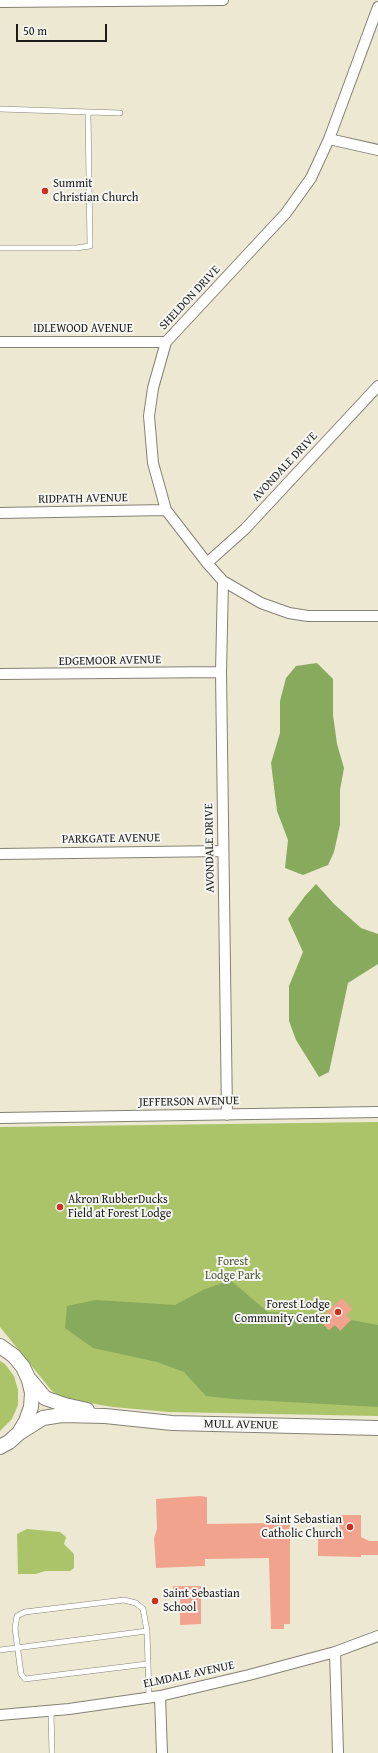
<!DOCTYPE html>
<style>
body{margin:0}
#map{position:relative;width:378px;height:1753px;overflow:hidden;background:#ece8d1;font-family:"Gentium Book Plus",serif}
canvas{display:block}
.scale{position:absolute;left:16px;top:24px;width:91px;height:18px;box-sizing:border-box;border:2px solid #1c1c1c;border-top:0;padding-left:5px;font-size:12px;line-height:14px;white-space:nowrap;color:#1c1c1c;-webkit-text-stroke:3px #f6f6f2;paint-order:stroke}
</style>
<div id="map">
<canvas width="378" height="1753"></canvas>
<div class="scale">50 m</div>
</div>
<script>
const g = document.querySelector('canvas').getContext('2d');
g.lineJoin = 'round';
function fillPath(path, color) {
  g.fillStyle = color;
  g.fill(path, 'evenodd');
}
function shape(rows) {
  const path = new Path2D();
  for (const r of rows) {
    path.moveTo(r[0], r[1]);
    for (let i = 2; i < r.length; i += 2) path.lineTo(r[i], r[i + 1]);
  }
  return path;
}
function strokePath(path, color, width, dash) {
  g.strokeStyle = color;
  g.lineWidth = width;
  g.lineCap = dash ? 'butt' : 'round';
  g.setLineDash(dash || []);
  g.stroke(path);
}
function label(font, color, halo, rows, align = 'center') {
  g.font = font + ' "Gentium Book Plus",serif';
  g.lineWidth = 4;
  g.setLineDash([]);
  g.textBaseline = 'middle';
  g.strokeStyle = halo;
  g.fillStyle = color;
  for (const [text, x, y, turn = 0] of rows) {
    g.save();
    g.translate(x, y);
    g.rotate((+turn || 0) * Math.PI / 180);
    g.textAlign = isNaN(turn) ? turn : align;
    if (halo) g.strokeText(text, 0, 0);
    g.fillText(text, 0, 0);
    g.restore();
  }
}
fillPath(shape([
 [378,1122,378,1416,169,1412,113,1407,65,1399,52,1391,0,1327,0,1127],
 [0,1361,5,1364,14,1376,18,1390,18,1405,12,1419,0,1431],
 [27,1529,60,1532,66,1537,64,1544,74,1554,74,1568,70,1571,45,1571,36,1574,18,1574,17,1534]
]), '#abc469');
fillPath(shape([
 [317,663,333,679,333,715,337,744,344,768,340,790,340,825,334,852,328,865,303,875,285,868,288,840,277,811,271,763,280,733,280,701,286,678,296,666],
 [316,884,334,904,361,928,378,934,378,964,348,983,329,1072,319,1077,296,1040,289,1021,289,986,303,952,288,919,305,896],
 [230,1280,268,1312,307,1314,319,1320,329,1330,335,1325,340,1330,351,1320,378,1325,378,1407,234,1399,206,1396,184,1372,157,1362,93,1348,65,1328,67,1306,96,1300,175,1305,203,1290]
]), '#88aa5d');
fillPath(shape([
 [342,1298,352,1309,346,1315,351,1320,340,1331,335,1325,329,1330,319,1320],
 [200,1496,207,1497,207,1524,275,1523,275,1521,290,1521,290,1624,284,1624,284,1629,271,1629,269,1558,205,1559,205,1566,156,1568,154,1538,157,1529,156,1499],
 [339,1515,361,1515,361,1537,369,1541,378,1541,378,1555,361,1555,361,1557,318,1556,318,1538,340,1538],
 [173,1586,201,1586,201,1624,180,1625,180,1595,173,1595]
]), '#f2a38d');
const lane = shape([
 [0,109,120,113],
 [0,248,76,248,90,246,88,112],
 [0,1650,147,1631],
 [147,1664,25,1679,21,1674,15,1628,17,1616,25,1612,66,1607,124,1600,136,1603,143,1609,147,1631,149,1697],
 [51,1711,52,1753]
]);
const street = shape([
 [0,2,223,0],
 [378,7,329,139,311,178,286,213,166,342,153,388,149,416,153,463,166,510,207,563,223,581,261,603,289,613,308,616,378,616],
 [329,139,378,150],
 [0,342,166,342],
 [0,513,166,510],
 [207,563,245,529,378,386],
 [223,581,221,672,227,1115],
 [0,674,221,672],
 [0,854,223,851],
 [0,1118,378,1112],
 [335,1652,338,1753],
 [160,1696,162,1753],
 [0,1715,69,1709,160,1696,249,1675,335,1652,378,1636]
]);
const secondary = shape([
 [0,1346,14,1356,23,1367,29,1380,32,1393,31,1407,26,1421,19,1433,9,1442,0,1447],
 [30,1380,45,1398,65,1405,87,1410],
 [19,1433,43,1418,62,1415,105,1416,172,1423,378,1428]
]);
strokePath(lane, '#848276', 6);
strokePath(street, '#848276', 12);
strokePath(secondary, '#848276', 16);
strokePath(lane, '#fff', 5);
strokePath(street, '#fff', 10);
strokePath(secondary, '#fff', 14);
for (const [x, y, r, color] of [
 [45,191,4,"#c8321e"],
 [60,1207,4,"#c8321e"],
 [338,1312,4,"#c8321e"],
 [350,1527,4,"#c8321e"],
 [155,1601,4,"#c8321e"]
]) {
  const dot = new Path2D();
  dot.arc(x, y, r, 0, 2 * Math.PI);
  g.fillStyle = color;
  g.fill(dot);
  strokePath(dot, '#f6f6f2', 1.5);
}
label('12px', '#1c1c1c', '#f6f6f2', [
 ["Summit",53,184],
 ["Christian Church",53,198],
 ["Akron RubberDucks",68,1200],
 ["Field at Forest Lodge",68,1214],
 ["Forest Lodge",330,1305,"right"],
 ["Community Center",330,1319,"right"],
 ["Saint Sebastian",342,1520,"right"],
 ["Catholic Church",342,1534,"right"],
 ["Saint Sebastian",163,1594],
 ["School",163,1608]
], 'left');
label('12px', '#1c1c1c', '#f6f6f2', [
 ["SHELDON DRIVE",190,298,-47],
 ["IDLEWOOD AVENUE",83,329],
 ["AVONDALE DRIVE",285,467,-47],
 ["RIDPATH AVENUE",83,499,-1],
 ["EDGEMOOR AVENUE",110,661,-1],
 ["PARKGATE AVENUE",111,839,-1],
 ["AVONDALE DRIVE",210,848,-91],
 ["JEFFERSON AVENUE",189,1102,-1],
 ["MULL AVENUE",241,1425,1],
 ["ELMDALE AVENUE",189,1675,-12]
]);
label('12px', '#4e5737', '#f6f6f2', [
 ["Forest",233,1262],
 ["Lodge Park",233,1276]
]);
</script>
